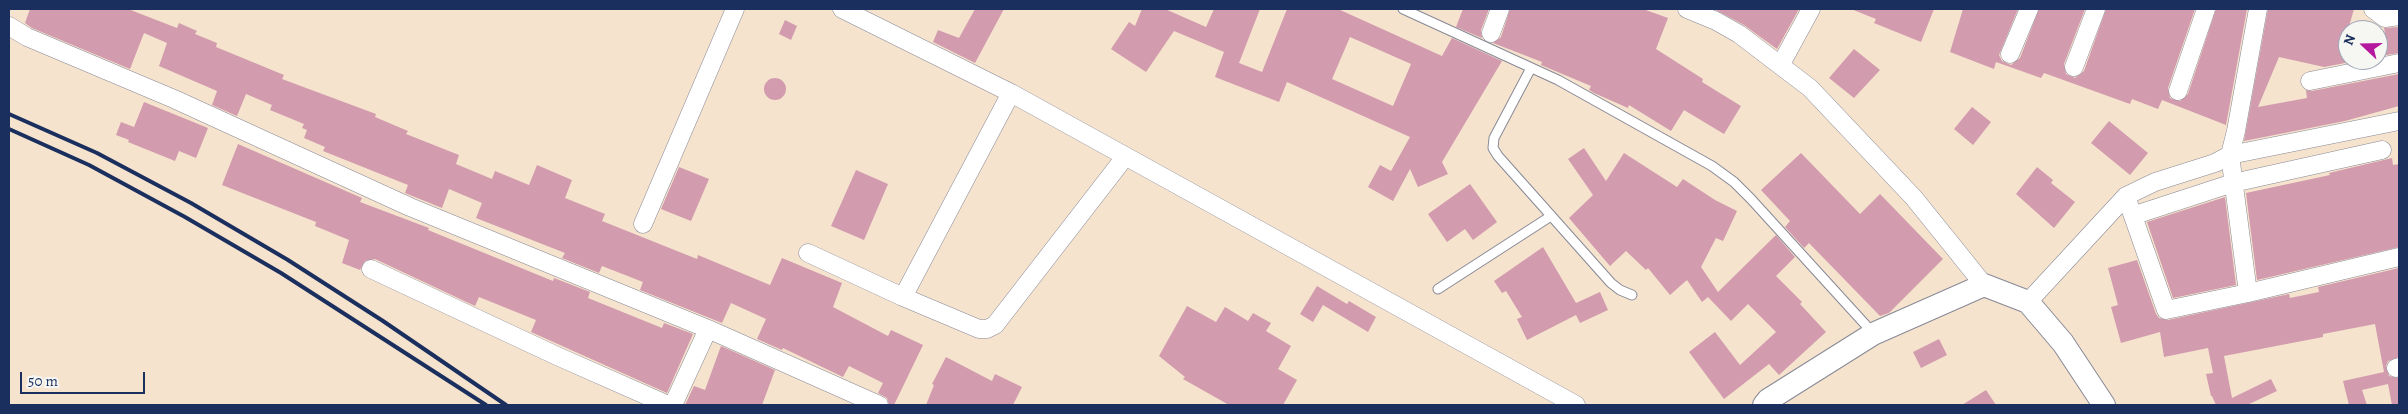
<!DOCTYPE html>
<style>
body{margin:0}
#map{position:relative;width:2408px;height:414px;overflow:hidden;background:#f5e3ce;font-family:Alegreya,serif}
canvas{display:block}
.frame{position:absolute;inset:0;border:10px solid #1b2f5e;pointer-events:none}
.north{position:absolute;left:2338px;top:20px;width:50px;height:50px;box-sizing:border-box;background:#f6f6f2;border:1px solid #9ea6b7;border-radius:50%;rotate:291deg;font-size:14px;font-weight:700;line-height:20px;text-align:center;color:#1b2f5e}
.north::after{content:'';display:block;margin:auto;width:18px;height:22px;background:#b5179e;clip-path:polygon(50% 0,100% 100%,50% 72%,0 100%)}
.scale{position:absolute;left:20px;top:372px;width:125px;height:22px;box-sizing:border-box;border:2px solid #1b2f5e;border-top:0;padding-left:6px;font-size:15px;line-height:18px;white-space:nowrap;color:#1b2f5e;-webkit-text-stroke:4px #f6f6f2;paint-order:stroke}
</style>
<div id="map">
<canvas width="2408" height="414"></canvas>
<div class="frame"></div>
<div class="north">N</div>
<div class="scale">50 m</div>
</div>
<script>
const context = document.querySelector('canvas').getContext('2d');
context.lineJoin = 'round';
function fill(path, color) {
  context.fillStyle = color;
  context.fill(path, 'evenodd');
}
function shape(rows) {
  const path = new Path2D();
  for (const r of rows) {
    if (r.length === 3) {
      path.moveTo(r[0] + r[2], r[1]);
      path.arc(r[0], r[1], r[2], 0, 2 * Math.PI);
      continue;
    }
    path.moveTo(r[0], r[1]);
    for (let i = 2; i < r.length; i += 2) path.lineTo(r[i], r[i + 1]);
  }
  return path;
}
function stroke(path, color, width, dash) {
  context.strokeStyle = color;
  context.lineWidth = width;
  context.lineCap = dash ? 'butt' : 'round';
  context.setLineDash(dash || []);
  context.stroke(path);
}
const building = shape([
 [30,9,128,9,177,28,179,23,197,31,195,34,217,43,216,47,284,75,282,79,376,114,375,117,408,131,406,134,459,155,456,164,492,179,495,171,529,185,537,165,572,180,565,198,605,214,602,221,697,259,698,255,770,285,782,258,842,283,833,307,888,336,891,330,923,345,894,405,889,405,887,398,878,393,883,383,849,366,843,377,783,348,782,350,757,339,766,319,731,303,722,323,640,290,643,282,602,266,599,273,562,258,565,253,476,218,482,203,449,189,442,208,405,193,408,185,323,151,325,147,304,138,307,130,302,128,304,124,270,110,272,105,246,94,237,116,212,105,217,91,159,66,167,43,144,33,130,69,32,28,25,23],
 [975,9,1004,9,975,63,933,42,938,30,959,38],
 [1142,9,1165,9,1206,27,1214,9,1260,9,1239,63,1262,72,1287,9,1338,9,1442,56,1452,38,1502,61,1442,162,1448,174,1418,187,1410,169,1393,201,1368,187,1380,165,1391,171,1410,137,1287,82,1279,102,1215,77,1224,52,1174,31,1146,72,1111,49,1129,22,1135,26],
 [1350,37,1411,64,1393,106,1332,79],
 [1463,9,1489,9,1481,30,1482,38,1456,27],
 [1510,9,1643,9,1668,18,1656,49,1703,79,1702,82,1741,106,1724,134,1684,110,1671,131,1629,105,1628,108,1594,93,1589,90,1591,86,1541,65,1542,62,1493,43,1501,37],
 [1714,9,1799,9,1777,49,1744,25],
 [1851,9,1934,9,1921,42,1874,23,1876,19],
 [1963,9,2018,9,1999,55,2002,61,2011,65,2020,58,2039,9,2085,9,2064,64,2066,74,2075,78,2084,71,2106,9,2195,9,2168,88,2170,98,2180,101,2188,94,2216,9,2247,9,2226,125,2162,100,2158,109,2132,99,2130,104,2044,73,2041,78,1996,62,1994,69,1950,52],
 [2268,9,2354,9,2348,30,2348,49,2345,63,2324,67,2279,57,2258,107,2307,98,2306,90,2312,91,2399,74,2399,106,2345,121,2244,141],
 [785,20,797,26,791,40,779,34],
 [2399,27,2399,53,2379,56,2378,34,2385,33,2384,28],
 [1854,49,1880,70,1854,98,1829,78],
 [775,89,11],
 [144,102,208,128,196,158,179,151,175,161,128,142,129,140,116,135,121,122,134,127],
 [1972,107,1991,122,1973,145,1954,129],
 [2109,121,2148,153,2130,175,2091,143],
 [238,144,362,198,360,202,429,228,428,230,553,281,554,278,590,292,588,298,662,328,664,323,693,334,667,393,531,332,536,320,479,297,475,306,375,259,365,261,360,270,342,263,349,240,315,226,316,222,222,185],
 [1584,148,1606,181,1624,153,1677,187,1683,179,1715,200,1737,211,1723,241,1716,238,1701,267,1718,292,1776,235,1795,257,1776,276,1802,302,1800,304,1826,332,1779,375,1769,364,1724,399,1689,352,1715,332,1740,365,1776,332,1748,304,1731,321,1708,297,1702,302,1687,280,1670,295,1648,268,1646,270,1626,251,1610,266,1569,218,1593,195,1568,159],
 [1801,153,1860,214,1880,194,1943,259,1889,313,1880,316,1809,243,1804,248,1785,227,1790,221,1761,190],
 [2392,158,2393,165,2399,164,2399,247,2257,280,2246,193,2330,175,2329,173],
 [679,167,709,179,691,221,661,209],
 [2037,167,2053,180,2051,183,2075,202,2054,228,2016,194],
 [856,170,888,184,864,240,831,226],
 [1470,184,1497,222,1473,240,1465,229,1447,242,1428,214],
 [2225,197,2236,285,2173,298,2147,222],
 [1543,247,1576,303,1600,292,1608,310,1580,323,1576,315,1527,340,1517,319,1522,317,1506,291,1502,293,1494,281],
 [2137,260,2156,314,2159,318,2168,320,2289,294,2290,298,2319,292,2318,287,2399,268,2399,357,2388,361,2386,366,2389,376,2399,378,2399,405,2392,405,2388,384,2362,390,2367,405,2349,405,2343,381,2384,372,2375,324,2323,334,2323,337,2224,356,2232,398,2271,379,2277,391,2247,405,2216,405,2212,396,2211,396,2206,374,2213,373,2208,348,2164,357,2160,332,2121,343,2111,307,2118,305,2108,268],
 [1317,286,1347,304,1349,301,1376,317,1368,332,1323,305,1313,322,1300,314],
 [1187,306,1216,322,1225,307,1248,321,1253,313,1271,323,1266,331,1291,346,1278,369,1297,380,1283,405,1229,405,1183,379,1185,377,1159,356],
 [1939,339,1947,355,1921,368,1913,352],
 [721,346,775,370,762,405,685,405,694,386,705,390],
 [946,357,992,381,995,374,1022,387,1013,405,926,405,934,385,932,384],
 [1986,390,1996,405,1962,405]
]);
const service = shape([
 [1403,9,1558,80,1712,166,1734,182,1751,199,1873,333],
 [1531,68,1494,138,1493,148,1498,156,1611,283,1620,290,1632,295],
 [1438,289,1551,216]
]);
const minor = shape([
 [842,9,1011,93,1576,405],
 [1687,9,1716,21,1739,34,1810,88,1914,198,1984,285],
 [2373,9,2385,18,2399,16],
 [9,26,27,37,174,99,410,207,708,329,879,405],
 [1491,33,1500,9],
 [2010,54,2029,9],
 [1781,64,1811,9],
 [2074,67,2096,9],
 [2310,81,2399,63],
 [2178,91,2206,9],
 [2126,196,2166,310,2248,293,2399,257],
 [2135,215,2233,183,2382,150],
 [643,224,735,9],
 [808,253,903,297,979,329,987,329,995,325,1125,157],
 [371,269,557,356,668,405],
 [2248,293,2230,155,2399,121],
 [903,297,1011,93],
 [2028,302,2126,196,2155,182,2215,163,2230,155,2236,131,2258,9],
 [2396,368,2399,367],
 [673,405,708,329]
]);
const tertiary = shape([
 [1764,405,1768,400,1873,334,1984,285,2028,302,2063,343,2104,405]
]);
const rail = shape([
 [9,114,97,153,191,203,288,260,383,321,506,405],
 [9,129,89,165,185,217,281,273,486,405]
]);
fill(building, '#d29bae');
stroke(service, '#888996', 11);
stroke(minor, '#888996', 19);
stroke(tertiary, '#888996', 24);
stroke(service, '#fff', 9);
stroke(minor, '#fff', 18);
stroke(tertiary, '#fff', 22);
stroke(rail, '#1b2f5e', 4);
</script>
